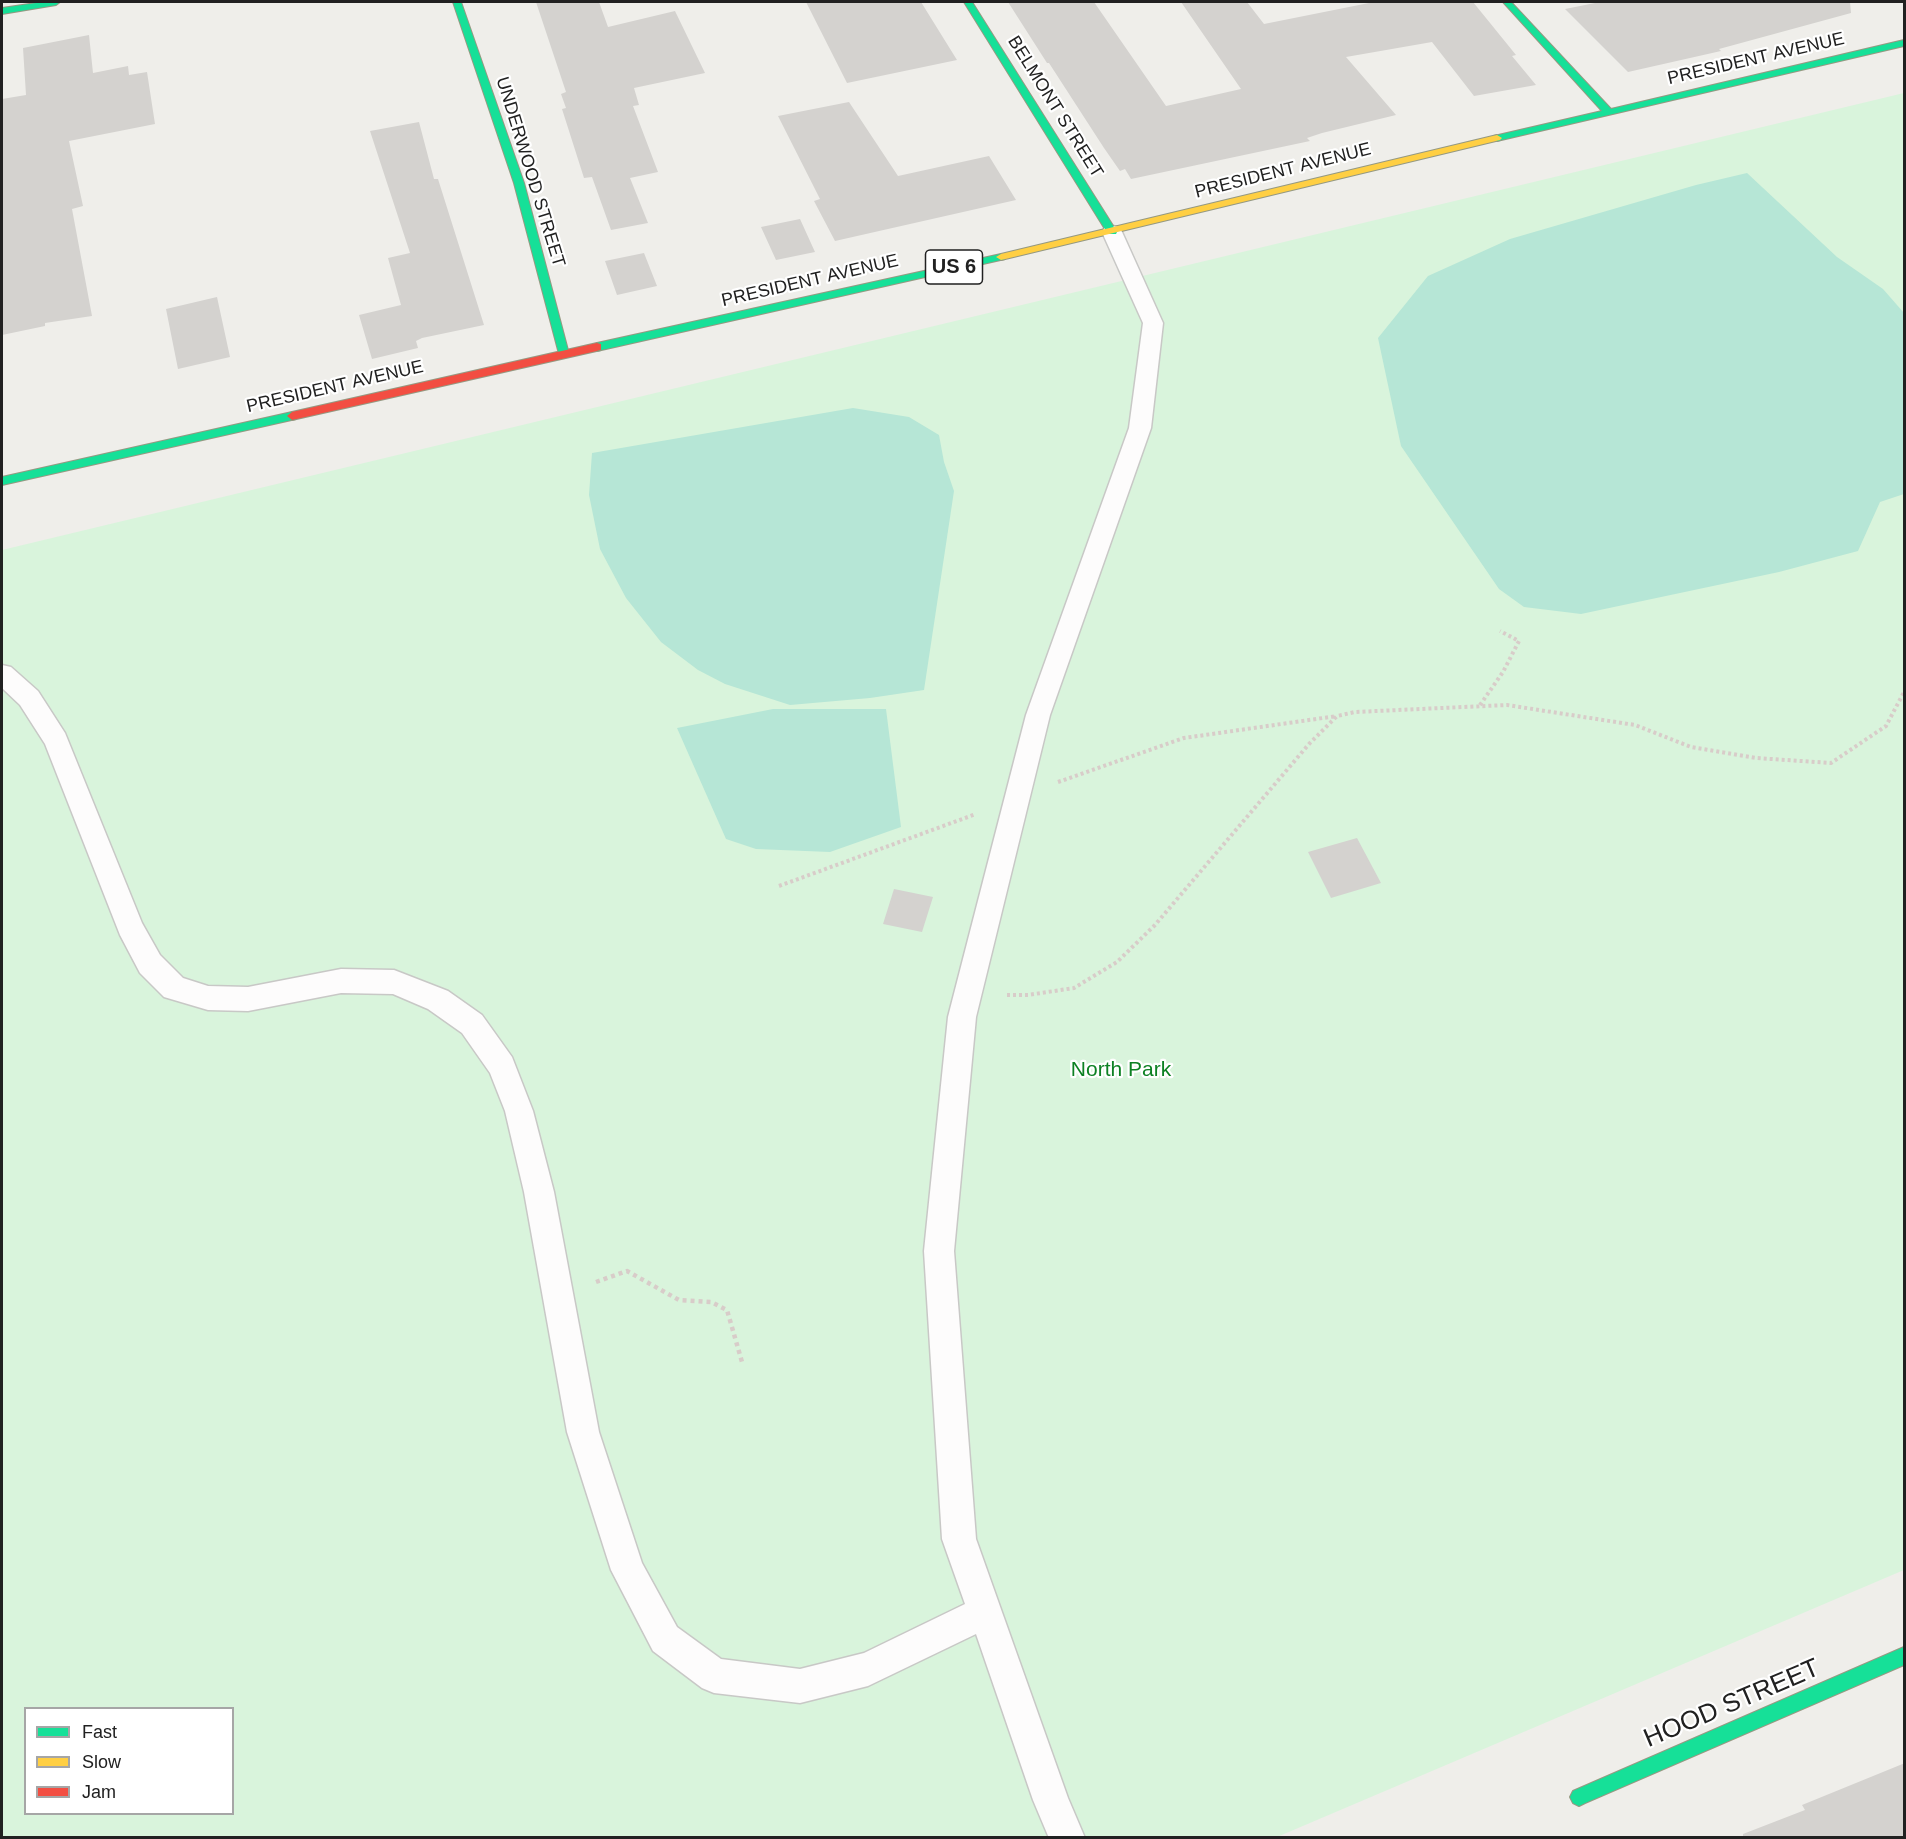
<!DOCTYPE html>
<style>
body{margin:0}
#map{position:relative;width:1906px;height:1839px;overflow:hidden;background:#efeeea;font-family:Helvetica,sans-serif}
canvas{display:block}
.frame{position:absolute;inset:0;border:3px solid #212121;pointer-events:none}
.legend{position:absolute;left:24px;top:1707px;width:210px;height:108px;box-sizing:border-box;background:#fff;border:2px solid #a6a6a6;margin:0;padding:8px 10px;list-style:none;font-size:18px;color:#212121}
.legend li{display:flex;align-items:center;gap:12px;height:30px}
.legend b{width:30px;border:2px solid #a6a6a6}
</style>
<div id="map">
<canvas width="1906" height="1839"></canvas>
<div class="frame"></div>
<ul class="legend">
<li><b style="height:8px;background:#16e098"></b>Fast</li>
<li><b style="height:8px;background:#ffcf43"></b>Slow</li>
<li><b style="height:8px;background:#f24e42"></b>Jam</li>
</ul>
</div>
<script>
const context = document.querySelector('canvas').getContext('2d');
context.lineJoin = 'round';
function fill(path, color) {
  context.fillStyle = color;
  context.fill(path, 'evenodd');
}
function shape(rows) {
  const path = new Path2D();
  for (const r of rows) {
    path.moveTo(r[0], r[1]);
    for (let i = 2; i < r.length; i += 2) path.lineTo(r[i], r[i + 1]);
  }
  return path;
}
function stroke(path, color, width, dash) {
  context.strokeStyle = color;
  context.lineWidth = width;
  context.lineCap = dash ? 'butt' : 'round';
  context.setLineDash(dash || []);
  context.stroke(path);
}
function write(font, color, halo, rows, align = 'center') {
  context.font = font + ' Helvetica,sans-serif';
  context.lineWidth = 4.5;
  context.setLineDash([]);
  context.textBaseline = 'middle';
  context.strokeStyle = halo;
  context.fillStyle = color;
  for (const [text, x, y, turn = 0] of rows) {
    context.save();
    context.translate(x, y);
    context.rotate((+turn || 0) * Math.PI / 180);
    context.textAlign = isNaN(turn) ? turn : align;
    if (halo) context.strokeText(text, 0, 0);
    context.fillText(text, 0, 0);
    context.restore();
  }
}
const park = shape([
 [1904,93,1904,1570,1277,1837,2,1837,2,550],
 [26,1708,232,1708,232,1814,26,1814]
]);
const pitch = shape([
 [1747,173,1837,257,1883,289,1904,313,1904,494,1880,502,1858,551,1779,572,1581,614,1524,607,1499,589,1401,446,1378,338,1428,276,1510,239,1696,185],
 [853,408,909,417,939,435,944,462,954,491,924,690,870,698,790,705,725,684,698,670,661,642,626,598,600,549,589,495,592,453],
 [773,709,886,709,901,827,830,852,756,849,726,839,677,728]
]);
const building = shape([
 [536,2,599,2,608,27,675,11,705,73,634,88,639,105,633,106,658,172,630,178,648,223,611,230,592,177,584,178,562,109,566,108,561,94,566,92],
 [806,2,921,2,957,60,847,83],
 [1008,2,1094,2,1166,106,1241,89,1181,2,1247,2,1264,24,1374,2,1473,2,1516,55,1512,56,1536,85,1474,96,1432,42,1346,57,1396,115,1322,133,1307,138,1310,141,1131,179,1125,169,1120,171,1104,148,1049,63,1047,63],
 [1600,2,1850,2,1851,13,1719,49,1721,51,1628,72,1565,9],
 [89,35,93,73,128,66,129,75,147,72,155,124,69,141,83,206,72,209,92,316,45,323,45,326,2,335,2,99,26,95,23,48],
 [849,102,898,176,989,156,1016,200,835,241,814,201,820,199,778,116],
 [419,122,434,179,438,179,484,325,422,338,416,341,418,348,372,359,359,315,401,305,388,258,410,253,370,131],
 [800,219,815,252,776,260,761,227],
 [644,253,657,286,617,295,605,261],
 [217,297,230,357,178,369,166,309],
 [1357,838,1381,883,1331,898,1308,852],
 [894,889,933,897,922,932,883,924],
 [1905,1763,1905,1838,1743,1838,1743,1834,1805,1810,1802,1805]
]);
const pathFar1 = shape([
 [1480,705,1503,672,1519,641,1500,631],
 [1058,782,1184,738,1337,716],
 [779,886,976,814],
 [1007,995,1028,995,1074,988,1117,962,1155,925,1309,744,1337,716,1355,712,1507,705,1635,725,1691,747,1756,758,1831,763,1886,726,1904,692]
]);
const path = shape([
 [596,1282,627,1271,679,1300,711,1302,727,1310,742,1362]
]);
const lane = shape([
 [1112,226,1119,227,1122,232,1163,323,1151,428,1050,715,976,1017,954,1251,976,1539,1068,1798,1085,1838,1049,1838,1033,1800,976,1634,868,1686,800,1703,714,1693,702,1688,653,1651,611,1570,567,1432,524,1192,505,1111,490,1073,462,1033,428,1009,393,994,341,993,248,1011,208,1010,164,997,140,973,120,935,45,744,20,705,2,688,2,665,11,667,38,691,65,733,142,923,160,955,183,978,208,986,248,987,341,969,394,970,448,991,482,1015,512,1057,533,1111,554,1192,599,1432,642,1563,677,1627,721,1659,800,1669,864,1653,965,1604,942,1539,924,1251,948,1017,1026,715,1129,428,1143,323,1102,232,1105,227,1112,226]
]);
const fast = shape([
 [43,2,60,2,56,5,2,14,2,8,43,2],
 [453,2,461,2,524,183,569,354,568,357,560,357,559,354,514,183,453,2],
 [964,2,972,2,1117,232,1116,234,1108,234,964,2],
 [1503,2,1511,2,1611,109,1904,40,1904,46,1497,141,1492,138,1494,136,1602,111,1503,2],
 [1001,254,1005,255,1005,259,597,351,592,347,597,343,1001,254],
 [292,412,296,413,296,419,2,485,2,477,292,412],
 [1904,1647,1904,1665,1585,1803,1579,1806,1573,1803,1570,1797,1573,1791,1904,1647]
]);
const slow = shape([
 [1497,135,1502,138,1500,140,1001,260,996,257,1001,254,1497,135]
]);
const jam = shape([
 [597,343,601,344,601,350,292,420,287,416,292,412,597,343]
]);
const farStreetnames = [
 ["PRESIDENT AVENUE",1756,59,-13],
 ["BELMONT STREET",1055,107,58],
 ["PRESIDENT AVENUE",1283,171,-14],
 ["UNDERWOOD STREET",530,172,73],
 ["PRESIDENT AVENUE",810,281,-13],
 ["PRESIDENT AVENUE",335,387,-13]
];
const shields = [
 [954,267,57]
];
const shieldNames = [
 ["US 6",954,267]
];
const parkNames = [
 ["North Park",1121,1070]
];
const nearStreetnames = [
 ["HOOD STREET",1732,1704,-23]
];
fill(park, '#d9f4dc');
fill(pitch, '#b6e6d6');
fill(building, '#d4d2cf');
stroke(lane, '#c8c8c6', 3);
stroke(fast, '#959982', 2);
stroke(slow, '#959982', 2);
stroke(jam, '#959982', 2);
stroke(pathFar1, '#d8ccc9', 4, [3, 3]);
stroke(path, '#d8ccc9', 4.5, [4, 4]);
fill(lane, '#fdfcfc');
fill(fast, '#16e098');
fill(slow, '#ffcf43');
fill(jam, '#f24e42');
write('18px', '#212121', '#fff', farStreetnames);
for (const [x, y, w] of shields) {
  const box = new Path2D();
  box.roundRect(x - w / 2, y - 17, w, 34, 4.5);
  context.fillStyle = '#fff';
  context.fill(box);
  stroke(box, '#212121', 1.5);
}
write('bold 20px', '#212121', null, shieldNames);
write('21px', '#0d8123', '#fff', parkNames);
write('26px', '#212121', '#fff', nearStreetnames);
</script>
